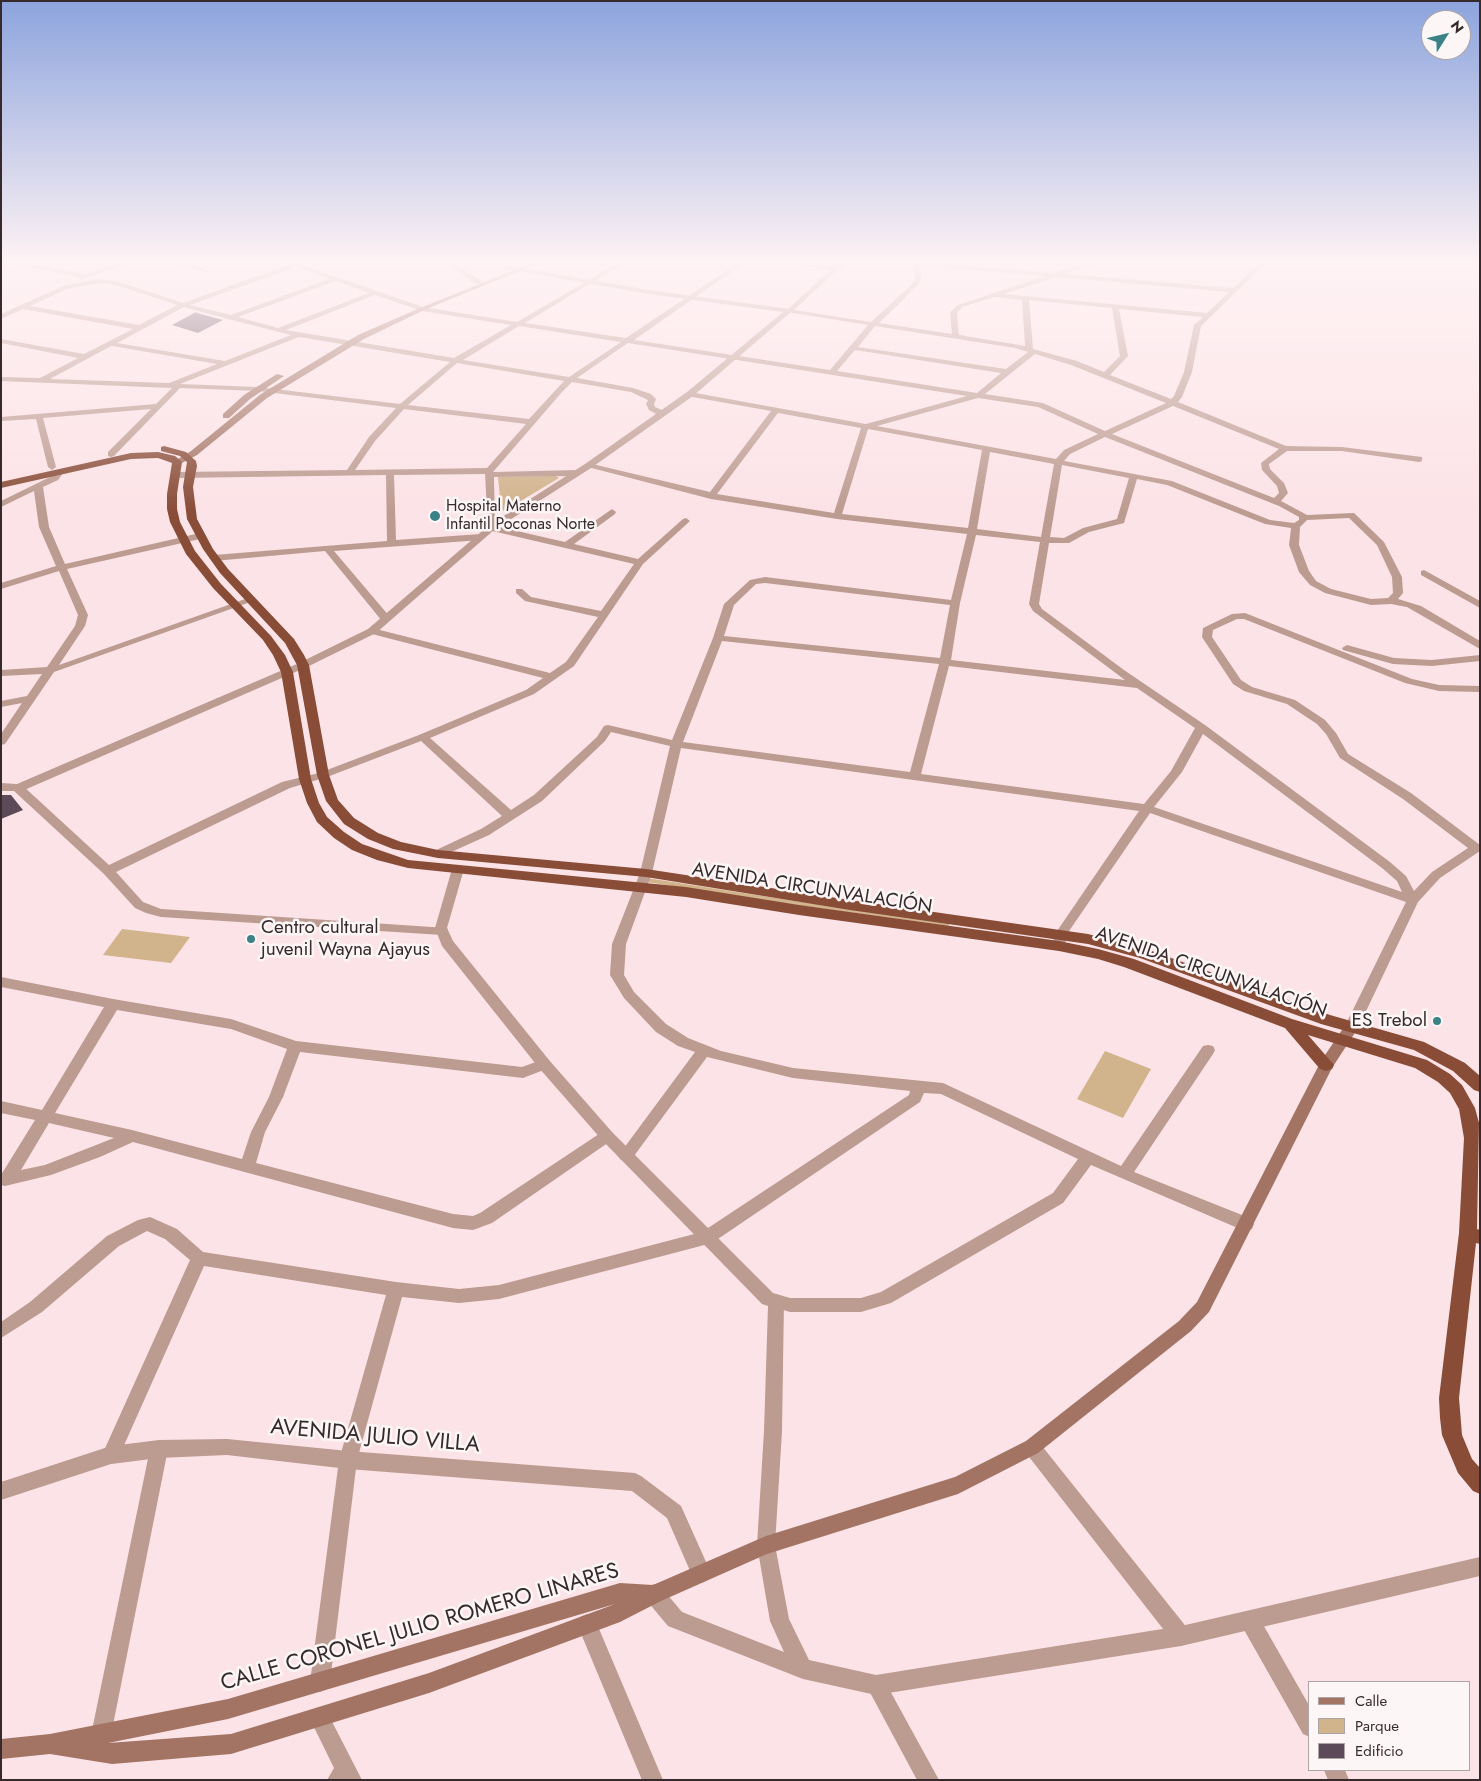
<!DOCTYPE html>
<meta charset="utf-8">
<style>
body{margin:0}
#map{position:relative;width:1481px;height:1781px;overflow:hidden;background:#fce3e7;font-family:Jost,sans-serif}
canvas{display:block}
.frame{position:absolute;inset:0;border:2px solid #362a2c;pointer-events:none}
.legend{position:absolute;left:1308px;top:1681px;width:162px;height:90px;box-sizing:border-box;background:#fcf6f7;border:1px solid #ada4a6;margin:0;padding:6px 9px;list-style:none;font-size:15px;color:#362a2c}
.legend li{display:flex;align-items:center;gap:10px;height:25px}
.legend b{width:25px;border:1px solid #ada4a6}
.north{position:absolute;left:1421px;top:10px;width:50px;height:50px;box-sizing:border-box;background:#fcf6f7;border:1px solid #ada4a6;border-radius:50%;rotate:54deg;font-size:14px;font-weight:700;line-height:20px;text-align:center;color:#362a2c}
.north::after{content:'';display:block;margin:auto;width:18px;height:22px;background:#3a8286;clip-path:polygon(50% 0,100% 100%,50% 72%,0 100%)}
</style>
<div id="map">
<canvas width="1481" height="1781"></canvas>
<div class="frame"></div>
<ul class="legend">
<li><b style="height:6px;background:#a37464"></b>Calle</li>
<li><b style="height:14px;background:#d1b38c"></b>Parque</li>
<li><b style="height:14px;background:#5d4a59"></b>Edificio</li>
</ul>
<div class="north">N</div>
</div>
<script>
const context = document.querySelector('canvas').getContext('2d');
context.lineJoin = 'round';
function fill(path, color) {
  context.fillStyle = color;
  context.fill(path, 'evenodd');
}
function shape(rows) {
  const path = new Path2D();
  for (const r of rows) {
    path.moveTo(r[0], r[1]);
    for (let i = 2; i < r.length; i += 2) path.lineTo(r[i], r[i + 1]);
  }
  return path;
}
function stroke(path, color, width, dash) {
  context.strokeStyle = color;
  context.lineWidth = width;
  context.lineCap = dash ? 'butt' : 'round';
  context.setLineDash(dash || []);
  context.stroke(path);
}
function write(font, color, halo, rows, align = 'center') {
  context.font = font + ' Jost,sans-serif';
  context.lineWidth = 5;
  context.setLineDash([]);
  context.textBaseline = 'middle';
  context.strokeStyle = halo;
  context.fillStyle = color;
  for (const [text, x, y, turn = 0] of rows) {
    context.save();
    context.translate(x, y);
    context.rotate((+turn || 0) * Math.PI / 180);
    context.textAlign = isNaN(turn) ? turn : align;
    if (halo) context.strokeText(text, 0, 0);
    context.fillText(text, 0, 0);
    context.restore();
  }
}
const green = shape([
 [556,476,559,478,504,511,501,508,498,477],
 [647,878,788,900,949,922,949,926,775,902,646,882],
 [122,929,190,937,171,963,103,955],
 [1105,1051,1151,1069,1123,1118,1077,1099]
]);
const building = shape([
 [196,312,197,313,223,320,198,333,172,325],
 [1,795,11,795,23,810,1,819]
]);
const minor = shape([
 [16,264,27,264,85,274,118,264,126,264,81,280,78,277,16,264],
 [181,264,190,264,210,271,207,273,181,264],
 [290,264,303,264,302,265,423,307,517,322,616,264,623,264,525,323,626,338,736,264,743,264,634,340,830,370,868,325,787,312,787,310,830,270,804,266,801,264,834,267,838,264,844,264,794,310,871,322,911,285,915,279,914,264,920,264,921,279,916,287,879,323,952,334,950,312,958,305,1045,276,926,266,923,264,944,264,1055,273,1084,264,1092,264,1066,274,1233,288,1259,264,1265,264,1201,326,1192,372,1182,397,1178,402,1286,446,1342,447,1422,457,1422,461,1419,462,1342,451,1287,451,1269,464,1270,469,1284,483,1288,493,1281,501,1307,515,1354,513,1384,542,1402,577,1403,593,1398,599,1421,606,1480,641,1480,649,1407,607,1391,604,1371,605,1325,593,1310,585,1299,572,1289,545,1291,528,1265,524,1167,485,1137,479,1124,523,1089,532,1069,543,1049,543,1039,604,1042,609,1124,670,1205,725,1390,862,1406,876,1414,891,1432,872,1468,848,1403,799,1340,758,1326,734,1317,724,1287,704,1244,691,1233,684,1202,637,1203,628,1232,614,1245,613,1412,679,1439,685,1480,686,1480,692,1439,691,1405,683,1244,619,1237,619,1213,630,1212,637,1241,680,1252,687,1295,700,1325,720,1336,733,1348,754,1411,793,1480,845,1480,851,1440,878,1418,902,1358,1028,1356,1032,1351,1033,1346,1032,1344,1028,1406,902,1150,813,1067,934,1064,949,1059,951,1054,949,1052,946,1055,934,1139,811,681,748,652,873,626,944,624,975,634,992,666,1024,688,1038,721,1051,793,1068,943,1083,1121,1166,1203,1046,1208,1045,1213,1046,1215,1050,1213,1054,1134,1172,1252,1219,1254,1224,1252,1229,1246,1231,1240,1229,1091,1165,1063,1203,891,1303,861,1312,790,1312,770,1306,768,1301,770,1296,776,1294,790,1298,861,1298,881,1292,1053,1193,1078,1159,941,1094,924,1093,920,1102,712,1243,499,1299,459,1303,402,1297,357,1460,330,1682,327,1689,320,1692,313,1689,310,1682,339,1460,386,1295,204,1266,117,1461,111,1464,105,1461,102,1455,190,1260,165,1239,147,1231,119,1246,42,1312,1,1338,1,1322,30,1302,107,1236,138,1220,150,1217,177,1229,203,1252,396,1282,459,1289,499,1285,702,1232,909,1095,910,1091,793,1078,707,1057,631,1160,626,1162,621,1160,618,1156,621,1152,695,1052,678,1046,656,1032,624,998,610,975,612,944,640,873,670,746,611,732,605,741,542,801,489,835,438,858,432,854,434,851,481,829,502,816,421,741,327,777,290,788,116,872,143,902,161,909,447,928,448,931,447,934,442,935,161,917,146,913,135,908,104,874,14,791,12,788,14,785,22,785,109,865,282,782,319,773,419,735,526,690,543,678,368,633,368,629,372,628,550,673,566,662,598,617,525,601,516,593,516,589,522,589,531,597,601,611,634,564,488,530,485,474,394,475,396,540,481,534,486,537,481,540,334,551,390,617,391,619,386,622,382,621,325,551,214,561,209,558,214,555,387,541,386,475,176,478,172,475,176,472,347,470,369,437,396,408,258,391,180,388,114,456,111,457,108,456,108,452,151,409,43,418,56,467,52,470,48,467,36,419,1,421,1,417,156,404,172,388,1,381,1,377,40,378,78,358,1,343,1,339,84,354,133,329,23,309,1,319,1,314,63,286,98,279,116,281,183,303,290,264],
 [297,267,329,279,231,315,190,305,297,267],
 [1056,277,1229,292,1207,313,1004,294,1056,277],
 [336,281,369,293,278,328,238,317,336,281],
 [98,283,113,284,177,305,139,325,30,306,67,289,98,283],
 [375,295,422,311,511,325,454,358,286,330,375,295],
 [994,297,1022,300,1025,346,959,335,957,313,962,307,994,297],
 [1029,300,1112,308,1120,356,1104,372,1077,361,1033,349,1029,300],
 [184,307,228,319,291,335,225,361,117,343,184,307],
 [1119,309,1203,317,1194,325,1184,372,1174,396,1171,399,1110,375,1128,356,1119,309],
 [519,326,621,342,569,377,463,360,519,326],
 [875,326,1015,348,1028,352,1006,369,858,347,875,326],
 [299,337,450,362,400,404,258,387,180,384,299,337],
 [628,343,967,396,866,424,690,392,686,394,687,396,771,411,710,492,588,463,584,466,711,499,837,519,967,534,951,600,765,577,750,580,724,604,713,638,672,740,608,725,604,726,597,737,534,795,511,810,430,738,534,694,574,666,643,564,690,521,686,518,683,519,638,559,574,544,615,514,616,512,612,509,565,542,495,526,494,477,578,476,582,473,578,470,493,472,562,392,572,382,631,392,648,400,646,404,649,410,658,415,664,415,664,411,655,407,654,404,656,399,651,394,633,388,577,378,628,343],
 [111,346,112,346,217,364,169,383,50,379,111,346],
 [855,350,1001,373,977,393,837,371,855,350],
 [1035,354,1071,365,1166,403,1105,431,1043,403,985,394,1035,354],
 [457,363,564,381,529,419,408,405,457,363],
 [978,398,1038,407,1098,434,1064,450,1056,459,877,426,978,398],
 [1173,406,1279,449,1261,463,1262,470,1277,486,1279,493,1274,498,1112,434,1173,406],
 [404,409,526,424,487,468,355,470,375,441,404,409],
 [778,413,861,428,834,513,717,494,778,413],
 [868,429,982,450,968,528,842,514,868,429],
 [1105,437,1279,506,1299,517,1299,520,1294,523,1270,520,1172,481,1064,461,1070,454,1105,437],
 [990,452,1054,464,1041,537,977,529,990,452],
 [1062,465,1129,478,1117,519,1083,528,1064,538,1050,537,1062,465],
 [1349,518,1377,545,1392,577,1393,593,1388,598,1371,599,1331,589,1316,581,1309,571,1299,545,1300,527,1307,520,1349,518],
 [976,535,1040,542,1029,604,1033,611,1125,680,951,660,960,603,976,535],
 [765,583,950,605,940,658,724,636,734,605,756,584,765,583],
 [722,641,939,664,910,772,683,742,722,641],
 [949,666,1137,688,1195,728,1171,771,1144,804,921,774,949,666],
 [1203,734,1382,868,1397,881,1402,892,1154,807,1182,772,1203,734],
 [449,264,456,264,486,284,483,286,473,282,449,264],
 [60,469,64,472,58,480,43,487,49,527,65,564,200,533,205,536,200,539,67,569,88,615,85,626,59,665,248,598,251,597,256,600,54,672,5,744,1,745,1,734,22,703,1,707,1,701,27,696,42,674,1,676,1,670,47,667,75,626,78,615,59,571,1,589,1,583,56,566,39,527,34,491,1,507,1,501,52,476,60,469],
 [1424,570,1480,601,1480,608,1421,575,1421,571,1424,570],
 [1347,645,1394,658,1432,660,1480,655,1480,661,1432,666,1393,664,1343,650,1342,648,1347,645],
 [1,977,113,999,231,1019,296,1041,522,1067,544,1059,549,1060,551,1064,549,1068,523,1078,300,1052,283,1097,265,1132,256,1163,453,1214,473,1216,480,1213,602,1132,607,1130,612,1132,614,1136,612,1140,492,1223,473,1230,453,1228,133,1142,100,1157,51,1175,5,1186,1,1185,1,1175,35,1120,1,1113,1,1101,42,1110,104,1007,1,987,1,977],
 [117,1010,231,1029,287,1049,269,1097,251,1132,242,1159,132,1130,55,1113,117,1010],
 [49,1123,114,1138,45,1165,21,1170,49,1123],
 [1032,1439,1038,1441,1188,1629,1191,1636,1188,1643,1181,1646,1174,1643,1026,1453,1023,1447,1026,1441,1032,1439],
 [159,1440,165,1443,168,1449,111,1735,108,1742,101,1745,94,1742,91,1735,150,1449,153,1443,159,1440],
 [1250,1611,1257,1614,1310,1707,1310,1737,1303,1734,1243,1628,1240,1621,1243,1614,1250,1611],
 [587,1614,594,1617,663,1780,642,1780,577,1624,580,1617,587,1614],
 [876,1675,883,1678,939,1780,917,1780,866,1685,869,1678,876,1675],
 [319,1707,326,1710,362,1780,327,1780,334,1768,309,1717,312,1710,319,1707],
 [1324,1770,1345,1770,1349,1780,1328,1780,1324,1770]
]);
const tertiary = shape([
 [508,266,649,290,789,309,792,311,693,396,591,468,494,530,376,633,307,667,22,791,1,791,1,783,17,784,299,663,368,629,488,526,585,464,687,392,783,312,649,294,506,269,506,267,508,266],
 [458,865,464,869,447,928,453,941,549,1060,612,1132,773,1293,782,1296,784,1301,782,1431,775,1545,789,1619,809,1660,876,1675,1181,1626,1480,1557,1480,1576,1181,1646,876,1695,803,1679,668,1626,647,1601,644,1594,647,1587,654,1584,661,1587,682,1612,784,1652,770,1621,757,1545,764,1431,768,1306,762,1304,602,1140,539,1068,442,946,435,928,452,869,458,865],
 [227,1439,348,1451,635,1473,641,1476,681,1506,711,1573,708,1580,701,1583,694,1580,667,1518,632,1491,348,1469,227,1455,159,1458,111,1464,1,1500,1,1482,111,1446,159,1440,227,1439]
]);
const secondary = shape([
 [529,264,537,264,424,310,364,339,267,398,197,455,180,464,173,462,191,451,261,394,358,335,420,308,529,264],
 [277,374,284,376,250,399,229,418,223,418,223,414,244,395,277,374],
 [1351,1023,1356,1024,1358,1028,1332,1068,1209,1312,1191,1331,1038,1453,958,1494,767,1554,661,1601,620,1622,429,1693,231,1754,112,1764,50,1754,1,1759,1,1739,50,1734,228,1699,620,1583,653,1585,766,1536,955,1477,1026,1441,1179,1321,1197,1302,1321,1061,1346,1024,1351,1023],
 [615,1604,429,1673,231,1734,108,1743,228,1719,615,1604]
]);
const trunk = shape([
 [164,446,186,452,196,461,197,466,193,487,197,519,213,549,228,569,294,639,304,655,309,665,329,775,338,800,354,818,378,833,401,842,438,850,646,869,850,900,1088,934,1149,950,1330,1015,1424,1042,1465,1063,1480,1076,1480,1092,1474,1090,1453,1071,1414,1050,1321,1024,1140,958,1088,944,850,910,646,877,438,858,393,849,368,839,344,824,326,801,317,775,297,665,285,643,220,573,203,549,187,519,183,487,187,462,180,456,161,451,161,447,164,446],
 [158,452,175,456,182,462,177,494,177,509,180,522,195,551,221,584,271,636,285,655,293,672,311,779,319,803,327,817,344,832,362,844,408,860,686,887,799,905,1059,941,1098,949,1134,959,1292,1019,1427,1060,1450,1074,1462,1085,1475,1108,1479,1123,1477,1229,1480,1230,1480,1244,1476,1243,1459,1398,1462,1435,1472,1459,1480,1468,1480,1494,1473,1491,1458,1473,1442,1435,1440,1418,1439,1398,1459,1233,1464,1138,1459,1109,1450,1093,1438,1082,1415,1068,1308,1035,1334,1065,1332,1069,1326,1071,1320,1069,1285,1028,1124,967,1098,959,1059,951,799,915,686,897,408,868,377,860,352,850,334,838,317,822,307,803,299,779,281,672,273,655,263,640,213,588,186,554,170,522,167,509,167,494,172,463,158,458,131,459,1,488,1,482,131,453,158,452]
]);
const markers = [
 [435,516,6,"#3a8286"],
 [251,939,5,"#3a8286"],
 [1437,1021,5,"#3a8286"]
];
const farPoinames = [
 ["Hospital Materno",446,507],
 ["Infantil Poconas Norte",446,525]
];
const streetNames = [
 ["AVENIDA CIRCUNVALACIÓN",812,889,9],
 ["AVENIDA CIRCUNVALACIÓN",1211,973,19]
];
const poiNames = [
 ["Centro cultural",261,928],
 ["juvenil Wayna Ajayus",261,950],
 ["ES Trebol",1427,1021,"right"]
];
const nearStreetnames = [
 ["AVENIDA JULIO VILLA",375,1437,5],
 ["CALLE CORONEL JULIO ROMERO LINARES",420,1628,-16]
];
fill(green, '#d1b38c');
fill(building, '#5d4a59');
fill(minor, '#bc9b90');
fill(tertiary, '#bc9b90');
fill(secondary, '#a37464');
fill(trunk, '#884c37');
const sky = context.createLinearGradient(0, 0, 0, 513);
sky.addColorStop(0, '#8ca4dd');
sky.addColorStop(0.51, '#fef2f4');
sky.addColorStop(1, '#fef2f400');
context.fillStyle = sky;
context.fillRect(0, 0, 1481, 513);
for (const [x, y, r, color] of markers) {
  const dot = new Path2D();
  dot.arc(x, y, r, 0, 2 * Math.PI);
  context.fillStyle = color;
  context.fill(dot);
  stroke(dot, '#fcf6f7', 2);
}
write('16px', '#362a2c', '#fcf6f7', farPoinames, 'left');
write('19px', '#362a2c', '#fcf6f7', streetNames);
write('19px', '#362a2c', '#fcf6f7', poiNames, 'left');
write('22px', '#362a2c', '#fcf6f7', nearStreetnames);
</script>
